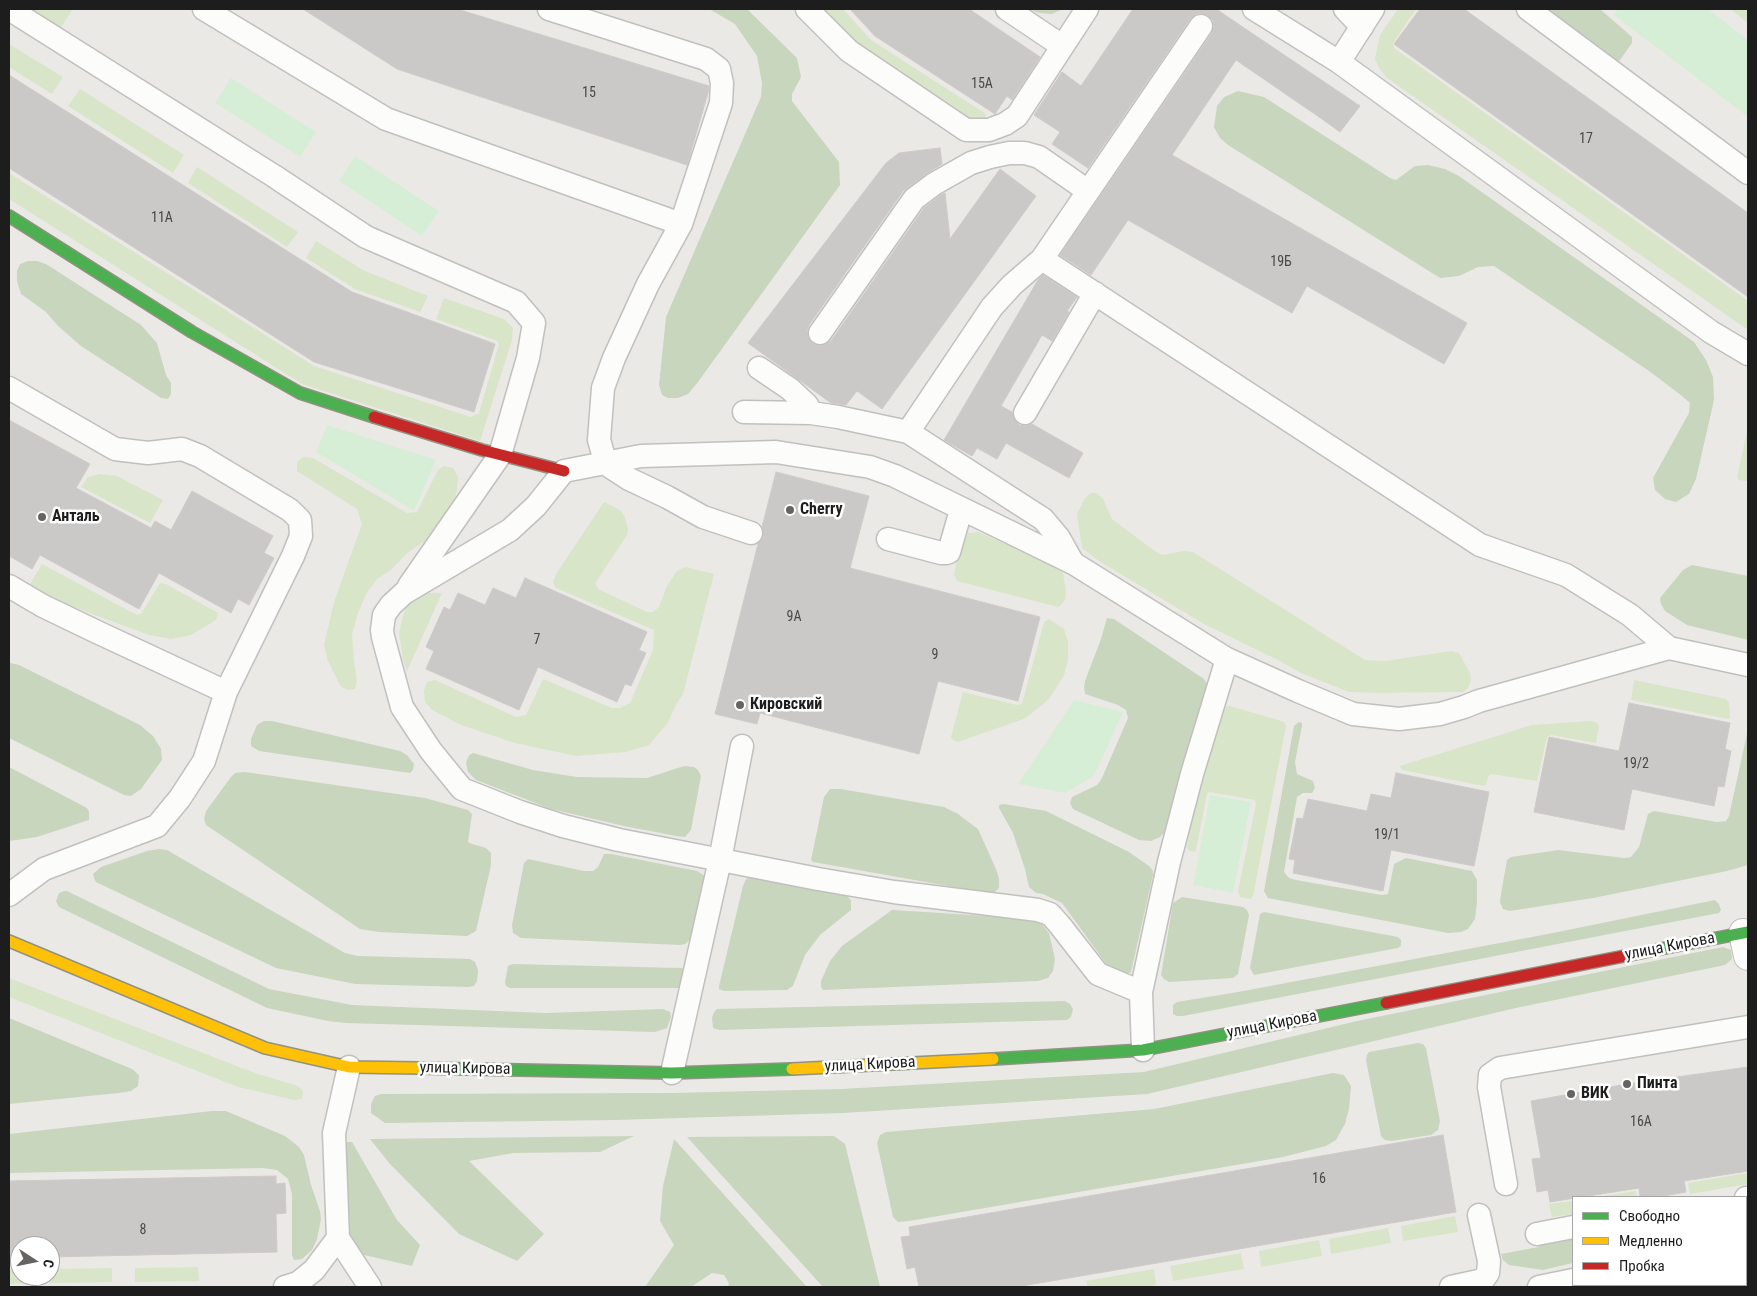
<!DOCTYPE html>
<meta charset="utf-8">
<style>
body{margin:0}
#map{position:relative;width:1757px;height:1296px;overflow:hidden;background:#ebe9e6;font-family:"Roboto Condensed",sans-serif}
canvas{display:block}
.frame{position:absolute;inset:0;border:10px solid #1d1d1d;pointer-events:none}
.legend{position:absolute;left:1572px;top:1196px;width:175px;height:90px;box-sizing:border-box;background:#fff;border:1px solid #a5a5a5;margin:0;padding:6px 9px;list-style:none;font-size:15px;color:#1d1d1d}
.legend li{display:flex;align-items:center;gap:10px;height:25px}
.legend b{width:25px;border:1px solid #a5a5a5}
.north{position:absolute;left:10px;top:1236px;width:50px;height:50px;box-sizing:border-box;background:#fff;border:1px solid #a5a5a5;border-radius:50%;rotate:101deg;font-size:14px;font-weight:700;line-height:20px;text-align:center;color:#1d1d1d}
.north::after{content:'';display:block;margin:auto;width:18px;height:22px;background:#656463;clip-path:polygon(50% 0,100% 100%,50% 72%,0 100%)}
</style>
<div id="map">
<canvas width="1757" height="1296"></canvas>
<div class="frame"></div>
<ul class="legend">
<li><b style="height:6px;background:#4caf50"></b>Свободно</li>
<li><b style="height:6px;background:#ffc107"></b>Медленно</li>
<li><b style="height:6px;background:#c62828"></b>Пробка</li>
</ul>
<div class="north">С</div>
</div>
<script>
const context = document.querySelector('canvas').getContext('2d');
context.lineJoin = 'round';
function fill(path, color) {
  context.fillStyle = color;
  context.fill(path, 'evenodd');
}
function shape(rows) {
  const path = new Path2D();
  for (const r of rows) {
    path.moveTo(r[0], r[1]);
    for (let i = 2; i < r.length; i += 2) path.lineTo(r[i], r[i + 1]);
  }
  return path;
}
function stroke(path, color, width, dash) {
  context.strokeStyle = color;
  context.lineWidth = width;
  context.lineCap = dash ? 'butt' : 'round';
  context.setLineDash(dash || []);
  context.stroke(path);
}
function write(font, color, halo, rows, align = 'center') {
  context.font = font + ' "Roboto Condensed",sans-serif';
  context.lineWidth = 5;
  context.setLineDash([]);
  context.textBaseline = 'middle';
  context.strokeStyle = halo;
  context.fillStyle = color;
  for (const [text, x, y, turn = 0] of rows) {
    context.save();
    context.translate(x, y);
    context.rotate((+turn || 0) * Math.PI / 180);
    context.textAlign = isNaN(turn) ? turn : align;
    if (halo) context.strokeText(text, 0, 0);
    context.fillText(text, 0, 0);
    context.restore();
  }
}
const grass = shape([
 [31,9,73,9,61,27],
 [819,9,843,9,871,40,986,114,985,119,978,124,856,48],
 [1398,9,1416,9,1393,43,1394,48,1748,301,1748,330,1387,78,1379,68,1375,59,1380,35],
 [1730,9,1748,9,1748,23],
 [9,44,63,77,52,94,9,67],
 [80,89,184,155,173,173,68,106],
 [197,167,298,232,287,247,188,183],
 [9,173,314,366,471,417,479,413,499,344,497,341,436,319,444,298,504,319,513,328,512,340,480,441,302,384,9,199],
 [316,241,365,271,428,296,420,312,355,289,306,258],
 [1748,427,1748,479,1746,481,1739,480,1737,477],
 [303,457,313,458,407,513,417,512,438,470,444,466,453,468,458,477,457,489,453,506,427,540,407,553,392,569,377,579,366,594,358,613,352,634,354,662,357,680,355,689,348,690,341,687,328,661,324,645,334,602,362,524,357,509,297,471,297,462],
 [100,474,117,476,163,500,150,523,81,487,88,477],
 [1091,493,1097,493,1103,499,1112,519,1152,549,1162,555,1184,551,1193,552,1365,660,1386,661,1451,651,1459,653,1470,673,1471,680,1468,688,1463,692,1378,693,1349,692,1301,673,1280,661,1204,624,1099,561,1082,548,1077,514,1085,498],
 [604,502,620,510,624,515,628,529,627,535,596,582,596,585,598,589,647,612,653,612,659,607,667,586,677,571,685,567,714,574,683,694,677,703,667,724,649,745,626,752,576,756,515,743,461,725,432,710,425,702,424,691,427,682,435,680,516,717,526,715,543,679,612,708,620,708,630,703,653,650,654,630,556,588,553,582,556,574],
 [978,532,1058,567,1063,573,1066,591,1065,600,1061,605,1058,607,957,581,954,574,963,536,969,533],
 [42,564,137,615,141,614,160,583,166,584,218,613,216,620,191,635,171,639,149,635,33,592,30,584],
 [429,593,442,593,407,671,403,659,399,633,405,609,415,599],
 [1049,619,1064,629,1068,642,1068,660,1064,675,1049,699,1026,718,958,742,953,740,951,737,963,692,1017,705,1022,704,1044,622],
 [1634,680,1726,699,1729,703,1730,717,1729,719,1631,700],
 [1230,706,1278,720,1284,722,1286,726,1253,896,1250,899,1240,897,1238,891,1256,804,1255,800,1209,792,1207,794,1196,850,1195,852,1188,850,1187,847,1200,777,1223,707],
 [1589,721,1596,722,1599,726,1596,743,1551,735,1547,737,1537,781,1491,774,1489,775,1486,784,1484,786,1402,770,1400,766,1532,725],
 [9,978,255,1073,298,1086,303,1091,302,1099,294,1100,238,1087,9,997],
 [1748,1173,1748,1184,1690,1194,1688,1183],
 [1636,1191,1637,1197,1597,1197],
 [1573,1201,1573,1214,1552,1217,1549,1204],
 [1455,1216,1458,1232,1403,1241,1401,1226],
 [1388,1228,1391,1243,1331,1254,1329,1239],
 [1319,1240,1322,1256,1261,1267,1259,1251],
 [1241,1253,1244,1269,1173,1281,1170,1266],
 [198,1267,199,1281,135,1282,135,1268],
 [112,1268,112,1282,49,1283,50,1269],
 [20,1269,20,1276,30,1276,31,1283,9,1284,9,1270],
 [1154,1269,1156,1285,1143,1287,1088,1287,1086,1281]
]);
const forest = shape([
 [709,9,747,9,797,58,801,77,792,94,792,101,839,162,840,185,698,382,688,394,678,398,668,398,662,395,659,385,666,317,761,97,762,83,757,56,735,24],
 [1028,9,1063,9,1052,14,1039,13],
 [1544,9,1600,9,1632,37,1632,43,1618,63],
 [1238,91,1264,97,1390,178,1396,180,1415,166,1428,165,1445,169,1459,176,1694,342,1706,360,1713,377,1714,400,1696,479,1689,494,1676,502,1665,499,1655,490,1653,478,1689,413,1690,403,1682,396,1649,371,1494,266,1478,267,1459,276,1440,278,1228,145,1220,138,1214,127,1217,106,1224,97],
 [28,261,37,261,46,264,141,325,157,343,166,375,171,383,171,394,168,399,161,398,81,346,58,326,46,312,21,294,17,281,17,271,20,264],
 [1692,565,1748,576,1748,640,1687,625,1665,611,1661,604,1660,598,1683,570],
 [1107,618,1114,619,1204,679,1207,684,1207,691,1166,831,1160,837,1151,841,1139,840,1073,809,1070,803,1072,797,1097,785,1101,780,1128,718,1126,710,1118,705,1085,694,1084,687,1085,681,1101,639],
 [10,663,19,665,140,725,153,736,161,749,162,760,141,789,131,796,124,795,9,738],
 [264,721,272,721,400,751,407,755,414,764,413,770,410,773,259,751,251,746,251,739,257,725],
 [1299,722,1302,723,1302,726,1295,762,1297,774,1313,781,1315,788,1312,793,1303,793,1297,797,1284,872,1289,878,1296,880,1382,895,1388,894,1394,864,1406,858,1472,871,1477,880,1477,902,1475,919,1468,929,1461,932,1448,933,1268,898,1264,891,1294,726],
 [1748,729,1748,865,1727,871,1593,898,1510,911,1503,909,1500,902,1501,894,1507,860,1511,857,1558,850,1624,858,1631,857,1639,847,1648,814,1654,811,1717,822,1726,821,1729,816],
 [473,753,533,770,577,777,647,778,684,766,694,767,698,770,701,776,691,830,685,837,676,836,624,826,551,809,476,780,468,772,466,763,469,755],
 [9,767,87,808,89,812,89,820,37,837,9,841],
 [245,772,425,798,468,810,472,814,468,842,472,844,486,848,491,853,491,865,476,931,467,936,379,932,360,929,206,825,204,819,206,811,231,777,235,773],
 [830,789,841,789,944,807,958,814,978,829,996,869,999,879,999,888,993,894,813,862,811,860,824,797],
 [1004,804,1046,811,1129,852,1149,866,1153,871,1153,875,1131,972,1123,975,1107,965,1062,903,1043,894,1036,893,1029,887,1025,869,1013,833,999,808,999,805],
 [159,849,167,850,345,953,358,956,470,959,475,962,478,970,477,981,474,986,468,987,355,984,276,968,96,882,94,878,93,874,101,867,147,851],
 [604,854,611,854,697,871,705,876,693,937,685,944,680,945,521,938,513,933,512,925,524,863,528,859,584,871,593,871,598,867],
 [750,877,844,893,851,900,851,910,820,935,805,955,793,986,787,990,724,991,719,989,719,986,743,886,746,879],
 [64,891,67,891,269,989,352,1005,545,1013,663,1009,670,1012,671,1017,667,1028,655,1032,346,1023,328,1021,267,1008,59,907,56,901,59,893],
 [1182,897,1243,907,1247,910,1249,915,1238,974,1233,978,1169,982,1164,979,1161,975,1173,903],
 [1715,900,1719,904,1721,910,1719,913,1183,1016,1177,1016,1173,1014,1173,1005,1177,1002,1238,992,1553,933],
 [892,910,989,916,1015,915,1034,920,1041,923,1049,933,1055,959,1053,971,1048,978,1038,981,823,990,821,987,821,981,830,961,842,946],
 [1264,912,1398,937,1401,940,1401,946,1398,948,1254,975,1250,968,1260,914],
 [1723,947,1731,950,1732,959,1725,965,1516,1008,1147,1094,843,1113,616,1120,385,1123,371,1113,371,1104,375,1096,381,1094,670,1093,841,1089,1144,1072,1357,1021],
 [513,964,681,968,684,969,682,987,679,988,510,988,506,986,505,982,508,966],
 [1065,1001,1070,1004,1073,1009,1071,1017,1067,1020,719,1030,713,1028,712,1018,714,1012,717,1009],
 [9,1018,132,1069,139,1075,138,1086,131,1091,119,1093,9,1104],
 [1418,1043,1423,1044,1426,1048,1440,1121,1438,1130,1431,1135,1391,1141,1385,1140,1381,1136,1366,1060,1367,1055,1369,1052],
 [1333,1073,1344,1075,1351,1086,1349,1109,1345,1124,1336,1140,1326,1146,1283,1157,909,1221,898,1222,893,1217,877,1143,880,1135,886,1132,1154,1109],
 [212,1111,226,1111,285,1136,299,1147,304,1155,311,1185,320,1211,321,1219,317,1239,312,1250,302,1259,294,1260,292,1255,292,1194,288,1179,277,1170,263,1168,9,1173,9,1134],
 [634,1136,600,1152,513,1153,469,1161,544,1234,517,1261,459,1234,390,1164,370,1139],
 [834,1136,845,1144,880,1287,823,1287,687,1137],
 [674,1139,807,1287,728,1287,729,1283,724,1275,712,1273,691,1287,645,1287,674,1245,660,1221,663,1186],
 [341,1142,352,1142,397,1220,420,1245,412,1266,351,1252,342,1215],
 [1573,1233,1573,1263,1543,1270,1509,1265,1503,1260,1501,1254,1539,1247,1537,1239],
 [1627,1285,1682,1285,1671,1287,1626,1287]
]);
const park = shape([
 [1614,9,1708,9,1748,40,1748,117,1614,15,1617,11],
 [231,78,316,132,300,157,215,103],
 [355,156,439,211,422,236,339,181],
 [327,425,436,460,414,511,316,452],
 [1074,700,1123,712,1094,776,1065,793,1018,784],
 [1210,795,1251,802,1233,893,1193,885]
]);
const building = shape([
 [303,9,457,9,709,86,708,93,687,165,397,69,303,9],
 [850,9,969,9,1040,57,1012,100,1007,96,995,114,875,36,850,9],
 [1133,9,1216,9,1360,106,1340,132,1322,119,1236,60,1172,155,1467,323,1444,364,1307,286,1292,313,1128,220,1091,275,1060,255,1212,33,1214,27,1213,20,1208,15,1202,13,1196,14,1190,19,1088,168,1052,144,1060,132,1034,115,1062,72,1081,86,1133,9],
 [1420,9,1464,9,1748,213,1748,297,1394,44,1420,9],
 [9,75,352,292,495,344,474,412,314,362,9,168,9,75],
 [940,148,942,164,926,174,903,191,809,325,807,331,808,338,813,344,819,346,825,345,831,341,924,208,941,195,945,193,950,239,1000,169,1036,196,882,409,857,391,846,405,831,403,748,343,886,163,899,153,940,148],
 [1043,275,1077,297,1067,311,1069,312,1052,341,1042,335,1001,406,1012,412,1014,420,1019,425,1025,426,1032,424,1083,453,1069,478,1006,443,997,459,977,448,972,456,944,440,1038,280,1043,275],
 [9,420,90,464,76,488,151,528,155,521,171,530,192,491,273,536,264,553,274,558,249,605,238,599,231,613,159,573,139,609,40,555,32,569,9,556,9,420],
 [776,472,869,496,850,568,1040,617,1018,701,938,681,919,754,760,713,757,724,715,714,758,544,764,537,762,527,776,472],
 [525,578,647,632,639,650,646,653,631,686,625,684,617,702,538,667,519,710,426,669,434,651,426,647,444,607,450,610,458,593,485,605,493,588,516,598,525,578],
 [1629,703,1730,723,1725,749,1731,751,1724,787,1718,786,1714,806,1632,789,1624,830,1534,812,1549,737,1619,751,1629,703],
 [1396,773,1489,792,1474,866,1391,850,1383,891,1293,873,1295,860,1289,859,1297,818,1303,819,1308,799,1367,811,1371,794,1391,798,1396,773],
 [1748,1067,1748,1171,1684,1181,1686,1192,1658,1197,1640,1197,1639,1188,1550,1202,1548,1190,1537,1192,1532,1159,1541,1158,1531,1101,1627,1084,1748,1067],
 [1443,1135,1456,1212,1016,1287,919,1287,915,1267,907,1269,901,1237,910,1236,909,1227,1443,1135],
 [276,1176,276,1184,285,1183,286,1213,276,1214,277,1252,50,1257,50,1246,20,1246,20,1257,9,1257,9,1181,276,1176]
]);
const lane = shape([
 [9,9,274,176,366,237,516,302,534,323,528,358,500,455,409,586],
 [204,9,386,119,681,224,648,284,614,358,603,388,599,440,606,464,629,479,667,497,703,517,751,533],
 [549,9,706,59,719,69,722,83,721,103,681,224],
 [807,9,849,51,966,130,989,130,1005,124,1017,116,1087,9],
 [1007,9,1062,46],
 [1254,9,1339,62,1711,332,1748,354],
 [1345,9,1362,27],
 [1528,9,1748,173],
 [1339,62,1373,9],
 [1042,259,1480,545,1566,575,1630,615,1669,648],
 [820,333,914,199,934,184,971,163,990,157,1009,153,1025,153,1039,157,1088,191],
 [759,368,790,389,807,405,811,413],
 [9,388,115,449,148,453,182,449,200,456,290,510,300,520,301,536,293,556,226,692,204,761,180,798,157,826,44,869,9,895],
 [744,412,811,413,838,417,908,432,992,307,1012,285,1042,259,1201,26],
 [1025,413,1095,293],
 [908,432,1043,519,1059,538,1073,563],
 [888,539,941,553,946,553,949,552,961,510],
 [9,586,43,606,97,632,226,692],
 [1141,992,1169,862,1192,774,1227,659],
 [1143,1050,1141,992,1098,974,1059,924,1050,914,1038,910,894,892,818,879,619,840,563,826,520,812,462,789,431,751,402,707,383,637,382,630,384,615,391,605,404,593,510,530,536,506,564,471,641,456,776,452,870,467,895,476,1073,563,1227,659,1298,691,1353,714,1399,719,1440,714,1464,707,1479,701,1669,648,1748,665],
 [349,1067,334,1133,338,1238,370,1287],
 [672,1073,720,860,742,746],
 [1506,1184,1489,1087,1490,1075,1500,1068,1748,1027],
 [1746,1198,1748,1198],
 [1537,1234,1573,1227],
 [1746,1234,1748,1232],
 [285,1287,298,1283,314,1270,338,1238],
 [1451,1287,1483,1280,1488,1273,1489,1261,1479,1215],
 [1539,1287,1573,1280]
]);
const street = shape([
 [1743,933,1748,956]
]);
const fast = shape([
 [9,216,192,332,300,393,374,417],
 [1655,950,1748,932],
 [993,1059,1143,1050,1386,1003],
 [418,1068,672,1073,792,1069]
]);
const slow = shape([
 [9,941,265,1048,349,1067,418,1068],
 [792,1069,993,1059]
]);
const jam = shape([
 [374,417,482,450,564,471],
 [1386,1003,1655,950]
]);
const markers = [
 [790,510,5,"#656463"],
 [42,517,5,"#656463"],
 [740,705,5,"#656463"],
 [1627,1084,5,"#656463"],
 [1571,1094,5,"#656463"]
];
const numberNames = [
 ["15А",982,84],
 ["15",589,93],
 ["17",1586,139],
 ["11А",162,218],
 ["19Б",1281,262],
 ["9А",794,617],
 ["7",537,640],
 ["9",935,655],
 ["19/2",1636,764],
 ["19/1",1387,835],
 ["16А",1641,1122],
 ["16",1319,1179],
 ["8",143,1230]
];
const poiNames = [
 ["Cherry",800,510],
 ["Анталь",52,517],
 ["Кировский",750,705],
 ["Пинта",1637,1084],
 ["ВИК",1581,1094]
];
const streetNames = [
 ["улица Кирова",1670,947,-11],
 ["улица Кирова",1272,1025,-11],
 ["улица Кирова",870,1065,-3],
 ["улица Кирова",465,1069,1]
];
fill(grass, '#d8e5c8');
fill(forest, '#c8d6be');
fill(park, '#d7eed6');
fill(building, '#cbc9c7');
stroke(building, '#cecac7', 1);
stroke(lane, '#c1c0be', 25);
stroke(street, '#c1c0be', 30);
stroke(fast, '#919280', 14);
stroke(slow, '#919280', 14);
stroke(jam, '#919280', 14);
stroke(lane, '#fcfcfb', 22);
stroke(street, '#fcfcfb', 28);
stroke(fast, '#4caf50', 11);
stroke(slow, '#ffc107', 11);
stroke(jam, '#c62828', 11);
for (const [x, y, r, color] of markers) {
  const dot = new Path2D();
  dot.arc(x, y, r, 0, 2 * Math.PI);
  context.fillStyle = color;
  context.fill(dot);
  stroke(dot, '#fff', 2);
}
write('14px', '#484848', null, numberNames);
write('bold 16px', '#1d1d1d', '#fff', poiNames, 'left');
write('16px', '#1d1d1d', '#fff', streetNames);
</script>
